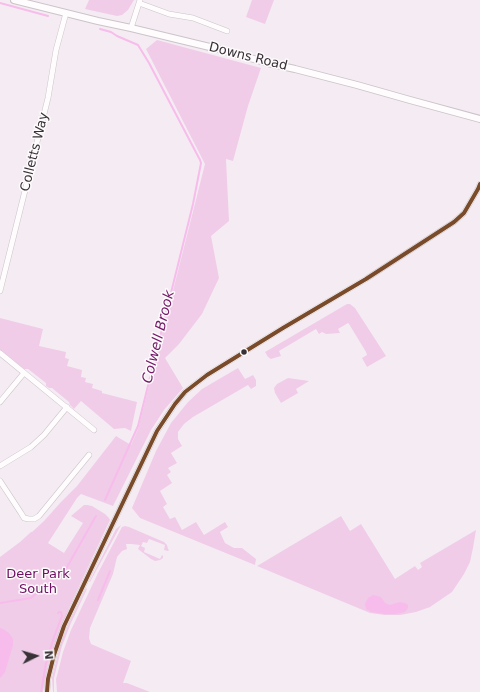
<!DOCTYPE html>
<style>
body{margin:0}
#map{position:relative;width:480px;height:692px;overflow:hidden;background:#f5ecf3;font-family:"DejaVu Sans",sans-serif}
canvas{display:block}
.north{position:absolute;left:16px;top:636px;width:40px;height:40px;-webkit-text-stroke:3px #fdfafc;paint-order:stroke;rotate:85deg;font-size:11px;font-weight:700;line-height:16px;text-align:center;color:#383237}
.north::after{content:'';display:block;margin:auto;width:14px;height:18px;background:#383237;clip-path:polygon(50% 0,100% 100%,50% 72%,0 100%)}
</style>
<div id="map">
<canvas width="480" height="692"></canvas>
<div class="north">N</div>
</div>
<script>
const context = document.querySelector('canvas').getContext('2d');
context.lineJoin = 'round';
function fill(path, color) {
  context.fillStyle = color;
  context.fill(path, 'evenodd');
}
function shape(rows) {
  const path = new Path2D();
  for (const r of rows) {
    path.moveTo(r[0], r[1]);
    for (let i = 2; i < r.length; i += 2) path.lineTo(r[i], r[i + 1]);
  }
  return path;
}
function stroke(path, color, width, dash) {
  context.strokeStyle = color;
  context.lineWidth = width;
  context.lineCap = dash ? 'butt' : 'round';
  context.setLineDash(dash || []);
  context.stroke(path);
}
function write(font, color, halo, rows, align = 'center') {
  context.font = font + ' "DejaVu Sans",sans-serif';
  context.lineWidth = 3;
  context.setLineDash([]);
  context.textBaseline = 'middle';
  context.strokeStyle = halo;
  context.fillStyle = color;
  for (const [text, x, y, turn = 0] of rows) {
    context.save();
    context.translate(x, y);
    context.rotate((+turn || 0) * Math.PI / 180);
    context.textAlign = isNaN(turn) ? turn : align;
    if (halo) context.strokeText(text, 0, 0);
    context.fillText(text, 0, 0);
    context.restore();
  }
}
const green = shape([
 [89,0,134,0,128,10,122,15,117,16,85,9],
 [252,0,274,0,265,24,246,17],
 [157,40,261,68,248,106,233,161,226,159,229,221,211,236,219,278,202,314,179,344,165,358,183,388,164,410,151,430,113,506,81,494,77,498,48,543,64,553,83,523,71,516,84,505,87,505,92,506,105,514,109,518,110,520,69,608,48,665,43,692,0,692,0,557,20,542,31,532,32,532,44,521,61,502,77,486,116,436,131,445,138,429,205,164,146,49],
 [347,304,350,304,355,308,386,356,367,367,362,358,367,355,366,352,349,324,348,323,338,329,340,333,326,334,322,332,319,334,316,329,279,351,281,356,274,358,271,359,268,357,265,352],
 [0,318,43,329,39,346,66,352,65,358,69,359,67,366,82,370,81,377,86,378,85,382,93,384,92,388,102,391,102,393,137,402,131,431,125,428,114,429,81,401,74,409,70,405,69,402,52,388,49,388,46,386,46,383,28,369,24,369,0,350],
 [238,368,245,379,253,375,256,380,256,386,251,389,248,385,193,417,184,424,178,432,178,439,182,446,171,453,177,463,168,468,171,472,167,475,172,483,160,491,167,504,163,507,170,519,175,517,182,530,196,522,204,535,225,522,228,527,220,532,225,543,234,548,242,548,256,559,255,565,140,518,132,508,156,451,171,423,188,402,202,389],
 [288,378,309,381,296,389,298,393,281,403,275,393,274,388,277,384],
 [341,516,350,531,361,524,395,579,415,566,418,570,422,567,420,563,476,530,473,548,470,562,464,574,452,592,430,607,416,612,400,615,385,615,370,613,257,566],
 [121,525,90,582,89,582,116,529],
 [125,526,129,527,164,542,167,545,168,549,169,550,168,551,164,550,165,545,149,539,147,543,143,542,141,546,145,548,144,552,160,559,162,555,163,556,163,558,160,560,155,561,151,559,138,549,140,545,131,544,126,544,127,549,122,551,117,557,113,574,90,628,89,638,91,644,131,661,123,683,127,683,150,692,57,692,56,679,58,672,63,652,71,630,98,573,122,527],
 [86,588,87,589,71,623,62,646,54,678,54,692,53,692,52,678,60,645,69,623]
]);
const water = shape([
 [373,595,381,597,385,603,390,605,400,602,405,603,408,605,408,608,405,612,395,614,385,614,371,612,366,609,365,604,368,598],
 [0,628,3,629,9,633,13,639,13,645,5,672,0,678]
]);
const stream = shape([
 [0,3,48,16],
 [100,29,111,32,117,36,138,45,149,63,200,160,201,163,193,204,138,426,105,500],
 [98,600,110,571],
 [0,603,31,598,55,578,63,574,96,516],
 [41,692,46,663,54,637,62,616,61,612,59,612,58,613]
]);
const minor = shape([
 [139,3,169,14,193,18,227,31],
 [131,28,140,0],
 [0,291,48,98,56,50,66,13],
 [0,353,94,430],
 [0,402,24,373],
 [0,466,31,447,44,435,67,407],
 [0,481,21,513,24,518,29,519,34,519,39,516,89,455],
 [47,692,48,679,54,655,64,626,157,431,175,404,185,392,207,375,283,328,366,279,454,222,464,213,478,189,480,184]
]);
const tertiary = shape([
 [14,0,98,21,131,28,218,49,268,63,295,69,357,85,410,100,480,119]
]);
const bus1 = shape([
 [47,692,48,679,54,655,64,626,157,431,175,404,185,392,207,375,283,328,366,279,454,222,464,213,478,189,480,184]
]);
const markers = [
 [244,352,3.5,"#383237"]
];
const streetNames = [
 ["Downs Road",248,57,14],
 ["Colletts Way",35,152,-76]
];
const parkNames = [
 ["Deer Park",38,575],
 ["South",38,590]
];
const waterNames = [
 ["Colwell Brook",159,337,-76]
];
fill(green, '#f0cce8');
fill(water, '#f7bceb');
stroke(stream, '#f7bceb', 2);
stroke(minor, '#cbc4c9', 6);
stroke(tertiary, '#cbc4c9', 8);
stroke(minor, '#fefcfd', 5);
stroke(tertiary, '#fefcfd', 6);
stroke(bus1, '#7a4b2a', 4);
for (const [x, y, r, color] of markers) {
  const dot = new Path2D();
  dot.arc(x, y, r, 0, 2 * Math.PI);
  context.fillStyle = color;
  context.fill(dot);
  stroke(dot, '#fdfafc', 1.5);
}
write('13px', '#383237', '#fdfafc', streetNames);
write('13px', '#6d0f62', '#fdfafc', parkNames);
write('italic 14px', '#741868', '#fdfafc', waterNames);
</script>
